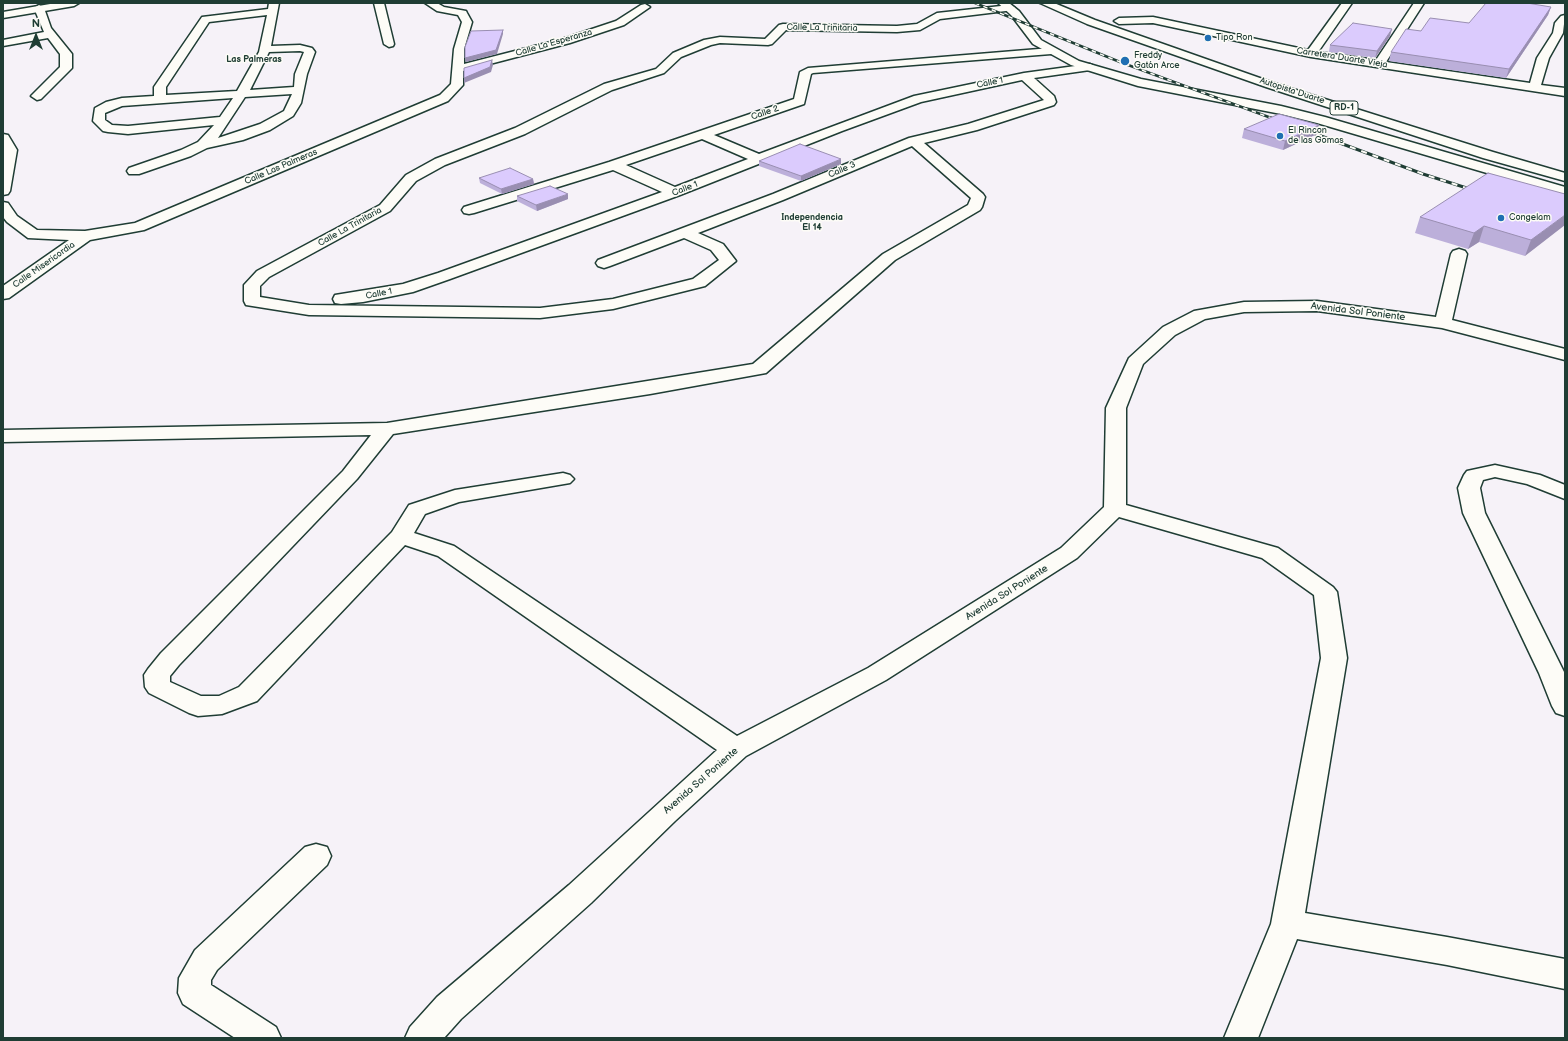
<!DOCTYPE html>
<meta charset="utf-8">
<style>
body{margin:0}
#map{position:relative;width:1568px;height:1041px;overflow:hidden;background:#f6f2f8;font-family:"Balsamiq Sans",sans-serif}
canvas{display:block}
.frame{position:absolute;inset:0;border:4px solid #1f3d34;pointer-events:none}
.north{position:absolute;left:16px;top:16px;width:40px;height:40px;-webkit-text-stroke:3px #fdfcf7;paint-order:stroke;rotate:0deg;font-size:11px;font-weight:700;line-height:16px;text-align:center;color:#1f3d34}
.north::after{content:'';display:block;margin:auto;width:14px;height:18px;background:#1f3d34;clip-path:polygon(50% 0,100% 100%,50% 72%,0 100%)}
</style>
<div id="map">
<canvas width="1568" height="1041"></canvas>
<div class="frame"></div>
<div class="north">N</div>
</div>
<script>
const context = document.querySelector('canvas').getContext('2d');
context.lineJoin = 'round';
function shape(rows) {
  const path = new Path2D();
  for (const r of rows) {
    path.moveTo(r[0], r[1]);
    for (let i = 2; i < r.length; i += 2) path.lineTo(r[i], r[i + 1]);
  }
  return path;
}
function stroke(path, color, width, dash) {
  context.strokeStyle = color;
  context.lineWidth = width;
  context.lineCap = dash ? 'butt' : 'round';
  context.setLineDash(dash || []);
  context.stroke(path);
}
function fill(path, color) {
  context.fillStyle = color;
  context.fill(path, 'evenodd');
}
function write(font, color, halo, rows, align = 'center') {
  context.font = font + ' "Balsamiq Sans",sans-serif';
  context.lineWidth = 3;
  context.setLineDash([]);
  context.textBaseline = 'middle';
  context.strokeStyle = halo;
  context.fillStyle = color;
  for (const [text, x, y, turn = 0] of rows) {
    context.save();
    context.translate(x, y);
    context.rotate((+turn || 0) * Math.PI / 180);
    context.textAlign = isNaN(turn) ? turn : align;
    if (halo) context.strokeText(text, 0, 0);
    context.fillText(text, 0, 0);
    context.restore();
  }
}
const minor = shape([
 [269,3,279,3,271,46,300,45,312,48,315,52,307,74,301,103,293,116,270,130,243,140,207,148,191,156,139,174,129,174,127,171,129,168,181,150,198,142,214,125,128,134,108,132,103,131,93,121,95,108,106,102,122,98,154,96,154,87,202,17,268,9,269,3],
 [267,15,259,52,237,91,166,95,166,87,209,22,267,15],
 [300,51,304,52,295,74,294,87,250,90,269,52,300,51],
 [292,94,284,111,260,124,218,138,245,97,292,94],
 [233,98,220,117,128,126,112,125,105,120,105,113,122,106,233,98],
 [374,3,384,3,394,44,393,46,389,47,384,44,374,3],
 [425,3,437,3,444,7,466,11,467,13,472,22,464,49,464,64,562,39,616,21,641,5,645,4,650,7,624,25,570,43,463,71,463,85,448,101,144,230,90,240,9,298,3,299,3,286,69,240,28,238,7,222,3,217,3,202,8,203,17,216,37,230,85,231,135,223,440,95,451,84,454,49,462,22,458,15,437,11,425,3],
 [1342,3,1352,3,1318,52,1376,60,1414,3,1424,3,1386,62,1530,83,1537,58,1553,33,1555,23,1561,16,1565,15,1563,33,1549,58,1541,85,1565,88,1565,96,1311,57,1153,23,1119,24,1114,21,1119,18,1153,17,1308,50,1342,3],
 [39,5,44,8,51,28,72,54,72,68,41,99,37,100,31,96,60,67,60,54,48,38,3,46,3,40,44,32,34,8,39,5],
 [1010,5,1015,8,1014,10,940,19,920,30,897,32,786,30,772,44,768,45,720,43,711,45,681,57,664,73,612,90,525,134,445,165,416,181,390,211,269,277,260,286,260,297,309,305,540,308,613,299,693,279,719,260,711,250,684,238,610,266,604,268,598,266,596,263,598,260,773,194,909,138,968,124,1044,100,1022,80,921,102,842,131,680,195,450,279,413,292,363,302,341,304,335,303,333,299,335,295,403,284,438,273,662,192,613,170,474,213,469,214,464,213,462,210,464,207,609,162,794,99,800,72,808,68,1051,48,1056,51,1051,54,813,73,811,74,804,104,714,135,759,154,914,96,1024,73,1090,64,1096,67,1090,70,1034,78,1054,96,1056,102,1054,105,977,130,924,143,983,194,985,197,982,207,980,210,895,260,766,373,650,394,393,434,357,479,179,665,170,676,170,682,201,696,219,696,239,687,392,532,409,505,455,490,563,473,570,475,574,479,570,483,459,502,425,514,414,533,454,546,737,736,868,668,1061,548,1104,507,1106,408,1129,358,1163,327,1194,311,1244,302,1317,301,1436,317,1451,254,1453,251,1459,249,1465,251,1467,254,1452,320,1565,349,1565,360,1442,328,1317,311,1244,312,1205,319,1175,335,1143,364,1126,408,1126,505,1278,548,1333,587,1337,592,1347,658,1305,913,1447,937,1565,959,1565,989,1447,965,1297,939,1258,1038,1224,1038,1271,924,1321,658,1314,595,1262,558,1119,517,1077,558,886,680,746,756,675,821,591,903,461,1019,444,1038,405,1038,410,1027,437,997,569,885,717,750,438,556,405,545,257,701,222,714,198,716,189,713,149,693,145,687,144,675,148,669,161,653,343,471,371,435,3,442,3,430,387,423,753,364,883,254,968,205,971,198,912,146,783,200,698,233,723,244,736,261,705,286,613,309,540,318,309,315,246,305,244,301,244,285,257,271,380,205,406,175,435,159,515,128,604,84,656,69,673,53,704,40,720,37,765,39,779,25,783,24,897,26,917,24,937,13,1010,5],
 [702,139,748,159,675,187,626,165,702,139],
 [3,134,8,135,17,150,10,191,8,194,3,195,3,134],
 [1495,465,1540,475,1565,485,1565,499,1527,484,1495,477,1483,480,1480,488,1485,513,1565,674,1565,716,1556,713,1552,706,1539,673,1463,513,1458,488,1464,475,1467,471,1495,465],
 [316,844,327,847,331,856,327,865,217,970,211,980,211,985,276,1027,281,1038,235,1038,183,1004,178,993,179,978,195,950,305,847,316,844]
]);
const tertiary = shape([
 [998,3,1009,3,1019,11,1041,40,1079,61,1141,79,1281,106,1325,117,1565,187,1565,196,1317,123,1281,114,1138,86,1071,65,1033,44,1011,15,998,3]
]);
const secondary = shape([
 [56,3,79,3,74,6,3,18,3,12,56,3]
]);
const motorway = shape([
 [1040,3,1054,3,1095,20,1274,83,1493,152,1565,173,1565,181,1483,158,1266,87,1087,24,1040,3]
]);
const railFar1 = shape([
 [975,3,1120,62,1274,119]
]);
const rail = shape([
 [1271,118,1280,121],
 [1305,130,1423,174,1476,191]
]);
const wall = shape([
 [1551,7,1548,15,1506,78,1389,61,1391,52,1421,31,1469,23],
 [1390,36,1375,58,1329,52,1330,45],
 [1244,129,1317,134,1283,150,1242,138],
 [759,161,841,164,801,181,759,166],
 [479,178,533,179,534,184,502,194,480,183],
 [1565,194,1525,256,1479,242,1468,249,1415,233,1420,217],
 [517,196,568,199,537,211,517,201]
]);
const shadedWall = shape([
 [1551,7,1548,15,1506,78,1509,69],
 [1392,29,1390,36,1375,58,1377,51],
 [503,30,503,34,497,54,466,62,465,58],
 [492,60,493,65,491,72,464,83,464,78],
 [1319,125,1317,134,1283,150,1285,141],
 [841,159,841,164,801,181,801,176],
 [533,179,534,184,502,194,501,189],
 [568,194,568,199,537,211,536,205],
 [1565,215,1565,225,1525,256,1531,240],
 [1484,226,1479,242,1468,249,1474,233]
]);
const building = shape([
 [1486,3,1527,3,1551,7,1509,69,1391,52,1406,29,1421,31,1430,18,1469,23,1486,3],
 [1353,23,1392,29,1377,51,1330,45,1353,23],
 [503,30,496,50,465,58,465,47,471,31,503,30],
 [492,60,490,67,464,78,464,68,492,60],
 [1279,114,1319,125,1285,141,1244,129,1279,114],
 [800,144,841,159,801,176,759,161,800,144],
 [510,168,533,179,501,189,479,178,510,168],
 [1488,173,1565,194,1565,215,1531,240,1484,226,1474,233,1420,217,1488,173],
 [550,186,568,194,536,205,517,196,550,186]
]);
const markers = [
 [1208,38,4,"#1f6fb2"],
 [1125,61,5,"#1f6fb2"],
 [1280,136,4,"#1f6fb2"],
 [1501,218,4,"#1f6fb2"]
];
const farStreetnames = [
 ["Calle La Trinitaria",822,28,1],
 ["Calle La Esperanza",554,43,-16],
 ["Carretera Duarte Vieja",1342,58,9],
 ["Calle 1",990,83,-11],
 ["Autopista Duarte",1292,91,18],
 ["Calle 2",765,113,-19],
 ["Calle Las Palmeras",281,167,-23],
 ["Calle 3",842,170,-23],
 ["Calle 1",685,189,-21],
 ["Calle La Trinitaria",350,227,-29],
 ["Calle Misericordia",44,265,-35],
 ["Calle 1",379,294,-11]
];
const farPoinames = [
 ["Tipo Ron",1216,38],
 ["Freddy",1134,56],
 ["Gatón Arce",1134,66],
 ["El Rincon",1288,131],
 ["de las Gomas",1288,141],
 ["Congelam",1509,218]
];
const farNeighbourhoodnames = [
 ["Las Palmeras",254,60],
 ["Independencia",812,218],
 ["El 14",812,228]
];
const shields = [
 [1344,108,28]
];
const shieldNames = [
 ["RD-1",1344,108]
];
const streetNames = [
 ["Avenida Sol Poniente",1358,312,7],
 ["Avenida Sol Poniente",1007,593,-32],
 ["Avenida Sol Poniente",701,781,-41]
];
stroke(minor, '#1f3d34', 3);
stroke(tertiary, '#1f3d34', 3);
stroke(secondary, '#1f3d34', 3);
stroke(motorway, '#1f3d34', 3);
fill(minor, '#fdfcf7');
fill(tertiary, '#fdfcf7');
fill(secondary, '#fdfcf7');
fill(motorway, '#fdfcf7');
stroke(railFar1, '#1f3d34', 2.5);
stroke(rail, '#1f3d34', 3);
stroke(railFar1, '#fdfcf7', 1.5, [4.5]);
stroke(rail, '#fdfcf7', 2, [6]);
fill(wall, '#bcafda');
fill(shadedWall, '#998eb1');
fill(building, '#dbcbfd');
stroke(building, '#998eb1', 1);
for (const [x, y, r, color] of markers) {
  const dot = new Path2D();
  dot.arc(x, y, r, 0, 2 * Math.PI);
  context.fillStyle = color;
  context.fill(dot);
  stroke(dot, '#fdfcf7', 1.5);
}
write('9px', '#1f3d34', '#fdfcf7', farStreetnames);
write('9px', '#1f3d34', '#fdfcf7', farPoinames, 'left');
write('bold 9px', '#1f3d34', '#fdfcf7', farNeighbourhoodnames);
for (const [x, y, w] of shields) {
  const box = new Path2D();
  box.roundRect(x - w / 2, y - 7, w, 14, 3);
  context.fillStyle = '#fdfcf7';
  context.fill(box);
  stroke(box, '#1f3d34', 1);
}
write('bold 9px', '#1f3d34', null, shieldNames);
write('10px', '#1f3d34', '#fdfcf7', streetNames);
</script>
